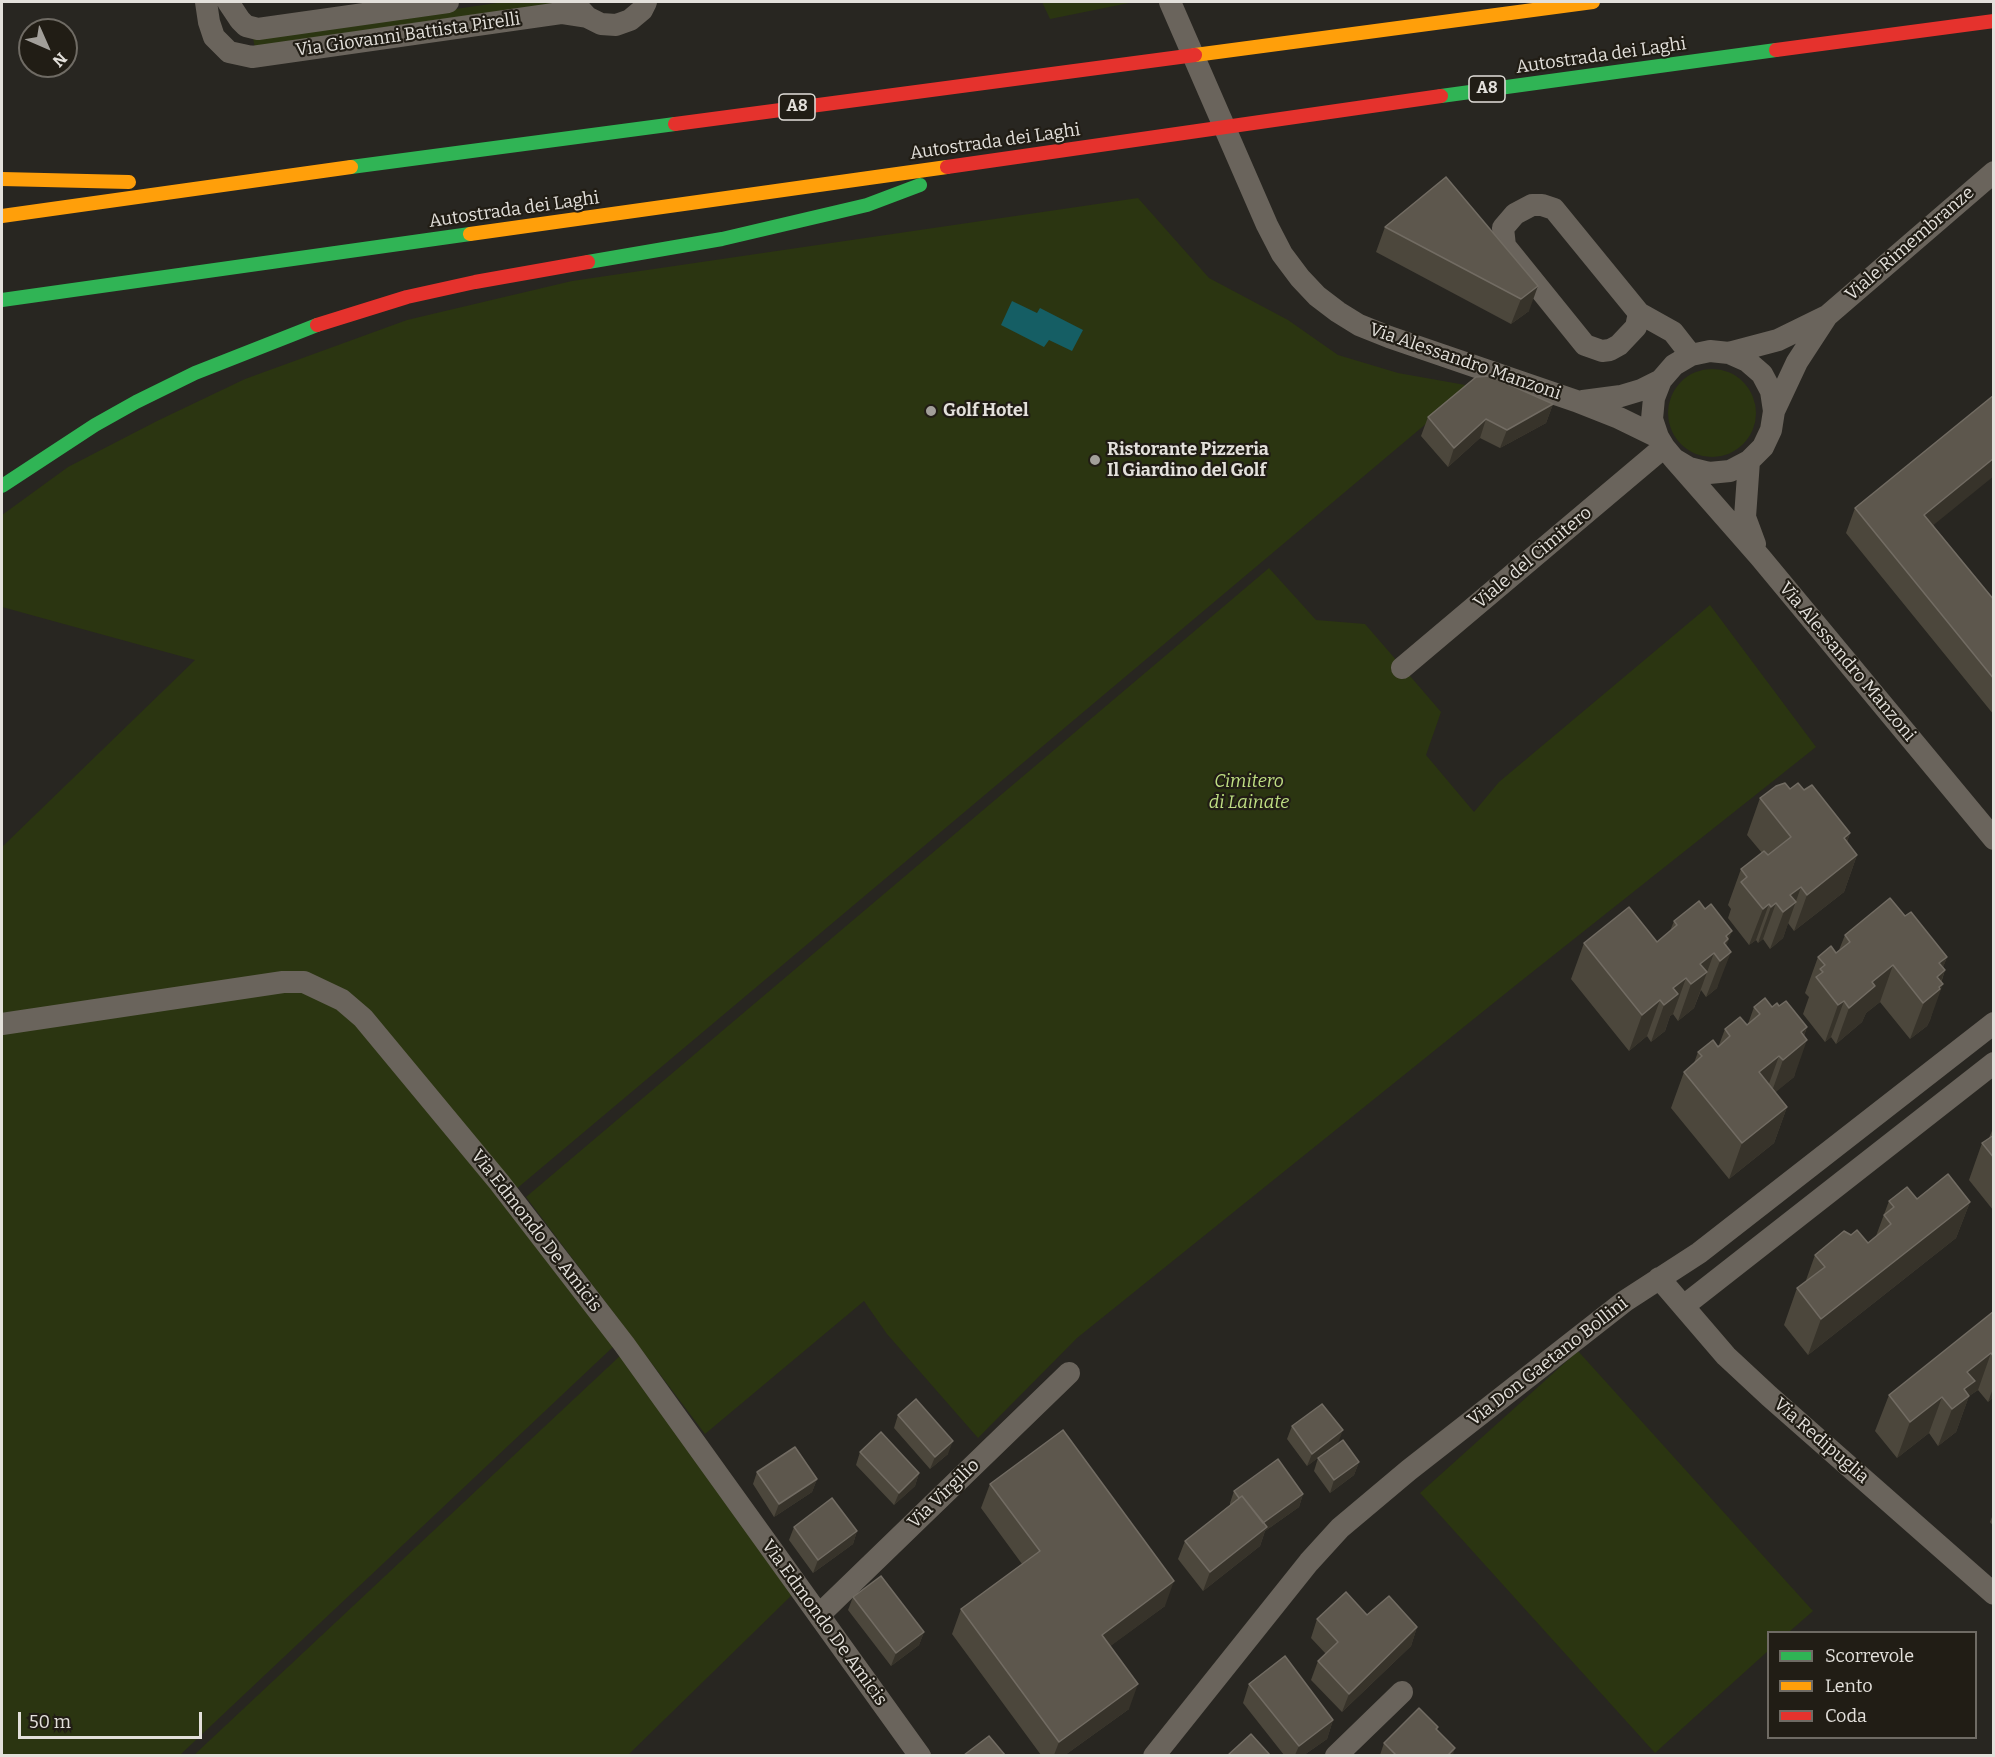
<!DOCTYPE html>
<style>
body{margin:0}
#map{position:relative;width:1995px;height:1757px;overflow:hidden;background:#282621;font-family:Bitter,serif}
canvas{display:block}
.frame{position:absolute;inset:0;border:3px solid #e3e0db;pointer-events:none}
.legend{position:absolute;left:1767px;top:1631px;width:210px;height:108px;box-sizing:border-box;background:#211d15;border:2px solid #6f6b64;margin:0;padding:8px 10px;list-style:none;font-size:18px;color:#e3e0db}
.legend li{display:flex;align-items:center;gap:12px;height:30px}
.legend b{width:30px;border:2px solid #6f6b64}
.north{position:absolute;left:18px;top:18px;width:60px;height:60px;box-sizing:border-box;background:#211d15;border:2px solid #6f6b64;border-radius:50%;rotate:135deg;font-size:16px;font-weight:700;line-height:24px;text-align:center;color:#e3e0db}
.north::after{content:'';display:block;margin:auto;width:21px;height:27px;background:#a29f9a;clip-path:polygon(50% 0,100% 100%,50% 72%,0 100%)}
.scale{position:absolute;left:18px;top:1712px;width:184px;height:27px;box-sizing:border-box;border:3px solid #e3e0db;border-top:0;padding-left:8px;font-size:18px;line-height:21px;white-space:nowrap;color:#e3e0db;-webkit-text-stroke:4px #211d15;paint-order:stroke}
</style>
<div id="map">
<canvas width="1995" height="1757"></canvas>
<div class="frame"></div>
<ul class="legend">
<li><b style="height:8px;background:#30b455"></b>Scorrevole</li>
<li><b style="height:8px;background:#ff9f0a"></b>Lento</li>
<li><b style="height:8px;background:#e5322d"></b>Coda</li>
</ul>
<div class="north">N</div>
<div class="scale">50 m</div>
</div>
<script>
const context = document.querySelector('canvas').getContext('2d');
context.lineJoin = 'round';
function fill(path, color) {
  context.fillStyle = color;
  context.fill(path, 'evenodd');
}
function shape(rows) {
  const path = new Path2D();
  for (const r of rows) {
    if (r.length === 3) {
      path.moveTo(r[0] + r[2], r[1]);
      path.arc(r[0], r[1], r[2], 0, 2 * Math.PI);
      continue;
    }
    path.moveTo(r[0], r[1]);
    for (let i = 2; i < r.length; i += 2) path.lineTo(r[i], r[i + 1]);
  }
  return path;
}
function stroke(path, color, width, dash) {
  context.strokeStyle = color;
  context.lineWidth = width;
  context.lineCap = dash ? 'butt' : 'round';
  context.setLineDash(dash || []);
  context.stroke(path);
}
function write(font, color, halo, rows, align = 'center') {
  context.font = font + ' Bitter,serif';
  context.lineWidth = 4.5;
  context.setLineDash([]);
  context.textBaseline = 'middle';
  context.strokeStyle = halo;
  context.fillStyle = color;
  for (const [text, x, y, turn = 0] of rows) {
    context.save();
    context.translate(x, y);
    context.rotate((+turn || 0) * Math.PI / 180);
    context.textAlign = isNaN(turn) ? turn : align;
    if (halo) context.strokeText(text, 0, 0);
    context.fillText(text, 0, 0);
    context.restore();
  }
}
const green = shape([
 [504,2,565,2,565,4,255,49,253,38],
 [1042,2,1134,2,1050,19],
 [1138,198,1209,278,1288,320,1338,355,1398,373,1471,386,502,1201,614,1346,180,1755,2,1755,2,847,195,660,2,607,2,515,68,467,157,421,245,379,407,320,572,281],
 [1712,413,44],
 [1269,568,1316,620,1365,624,1423,691,1441,712,1426,755,1474,812,1499,782,1710,605,1816,747,1516,985,1077,1338,978,1438,887,1334,864,1301,705,1434,526,1197],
 [1578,1351,1813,1611,1789,1632,1768,1632,1768,1651,1655,1753,1420,1493],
 [622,1354,794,1593,628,1755,193,1756]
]);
const water = shape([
 [1012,301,1037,313,1040,308,1083,330,1072,351,1049,340,1044,347,1001,325]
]);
const street = shape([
 [206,2,209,22,214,37,229,52,252,57,561,13,587,17],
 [228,2,240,20,246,26,258,29,448,2],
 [1170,2,1267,225,1282,254,1300,278,1317,296,1338,312,1359,325,1389,337,1576,401,1619,418,1658,437],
 [577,6,587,17,601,24,616,25,630,20,642,10,646,2],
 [1639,313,1636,327,1619,345,1610,350,1602,351,1585,345,1505,246,1503,228,1515,214,1532,205,1542,205,1554,209,1639,313,1673,332,1691,355],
 [1729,353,1778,340,1827,316,1994,172],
 [1583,401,1621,396,1641,390,1661,380],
 [1774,411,1771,391,1762,374,1747,361,1729,353,1710,351,1691,355,1674,365,1661,380,1654,398,1652,419,1658,437,1664,447,1674,459,1689,468,1709,473,1730,471,1749,461,1763,447,1771,430,1774,411,1797,362,1827,316],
 [1674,459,1760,557,1994,839],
 [1749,461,1745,517,1755,544],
 [1402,668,1664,447],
 [2,1024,283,982,304,982,342,1000,363,1018,499,1182,624,1344,920,1756],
 [1659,1278,1726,1356,1769,1396,1994,1594],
 [1685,1305,1994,1063],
 [819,1615,1069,1373],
 [1154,1756,1309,1562,1340,1528,1409,1470,1625,1301,1699,1253,1994,1023],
 [1336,1756,1402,1692]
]);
const fast = shape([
 [1441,96,1776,50],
 [351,167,675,124],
 [588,262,722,239,867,205,920,185],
 [2,300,470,234],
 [2,486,95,425,136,402,195,373,317,325]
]);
const slow = shape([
 [1195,55,1593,2],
 [2,179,129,182],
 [2,216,351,167],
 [470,234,947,167]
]);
const jam = shape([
 [1776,50,1994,21],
 [675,124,1195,55],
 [947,167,1441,96],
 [317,325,407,297,475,282,588,262]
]);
const wall = shape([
 [1446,177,1529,311,1511,324,1376,252,1385,227],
 [1553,404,1546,423,1500,448,1480,438,1448,467,1421,436,1428,417],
 [1855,508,1933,525,1994,600,1994,715,1846,533],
 [1790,789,1804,790,1850,833,1847,842,1857,855,1844,892,1794,931,1788,923,1783,938,1770,949,1763,939,1758,943,1756,940,1749,945,1728,918,1731,909,1728,905,1741,869,1762,853,1747,835,1760,798],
 [1905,916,1947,957,1943,967,1945,970,1930,1020,1927,1026,1910,1039,1880,1002,1866,1013,1862,1022,1836,1044,1831,1037,1825,1042,1803,1014,1809,997,1805,993,1818,957,1836,953,1839,950,1845,935],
 [1674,921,1727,947,1717,988,1706,997,1701,990,1694,1008,1678,1021,1673,1014,1670,1016,1665,1031,1651,1042,1647,1036,1629,1051,1571,979,1584,943,1657,942,1670,931],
 [1779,1006,1807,1027,1804,1036,1794,1077,1775,1092,1787,1107,1774,1143,1729,1179,1671,1108,1684,1072,1694,1063,1698,1052,1719,1045,1725,1029,1747,1025,1748,1024,1754,1007],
 [1994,1126,1994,1210,1993,1210,1969,1180,1982,1143,1989,1138],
 [1917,1199,1970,1202,1956,1238,1808,1355,1784,1325,1797,1288,1805,1283,1815,1255,1851,1235,1868,1243,1876,1236,1889,1201],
 [1994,1311,1994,1397,1988,1402,1978,1390,1969,1396,1956,1432,1938,1446,1929,1433,1897,1458,1875,1431,1889,1395],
 [898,1415,948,1454,930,1469,894,1428],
 [1292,1426,1338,1443,1307,1466,1287,1439],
 [860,1452,919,1473,915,1486,894,1505,856,1465],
 [1318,1458,1359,1462,1354,1475,1330,1493,1314,1471],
 [757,1472,817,1479,812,1492,774,1517,753,1484],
 [990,1484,1165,1606,1110,1646,1129,1709,1065,1755,1041,1755,952,1634,961,1609,1022,1564,981,1508],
 [1234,1491,1303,1494,1299,1507,1265,1531,1260,1546,1203,1591,1178,1559,1185,1541,1230,1505,1230,1503],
 [1994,1512,1994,1527,1990,1522],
 [794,1527,857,1531,853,1544,813,1573,789,1540],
 [853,1597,924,1632,919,1645,891,1666,848,1610],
 [1367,1615,1417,1627,1411,1646,1342,1712,1311,1680,1318,1661,1326,1654,1311,1638,1317,1619],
 [1249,1684,1333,1720,1327,1739,1304,1755,1284,1755,1243,1703],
 [1438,1727,1437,1730,1453,1755,1380,1755,1384,1743]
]);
const shadedWall = shape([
 [1538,286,1529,311,1511,324,1521,299],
 [1553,404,1546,423,1500,448,1507,430],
 [1486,419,1480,438,1448,467,1454,448],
 [1994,458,1994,476,1915,540,1924,515],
 [1850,833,1837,869,1844,838],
 [1857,855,1844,892,1794,931,1807,895],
 [1801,887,1783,938,1770,949,1790,895],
 [1776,903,1763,939,1758,943,1771,907],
 [1769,904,1756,940,1749,945,1763,909],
 [1732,931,1722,958,1731,952,1717,988,1706,997,1720,961,1726,936],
 [1714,953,1694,1008,1678,1021,1691,984,1700,964],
 [1947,957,1941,973,1945,970,1939,987,1943,984,1930,1020,1927,1026,1910,1039,1939,963],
 [1893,965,1880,1002,1866,1013,1862,1022,1836,1044,1849,1008,1872,982],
 [1686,978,1673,1014,1670,1016,1665,1031,1651,1042,1664,1005,1673,988],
 [1660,1000,1647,1036,1629,1051,1642,1015],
 [1844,1001,1831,1037,1825,1042,1838,1005],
 [1807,1027,1800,1046,1807,1040,1794,1077,1770,1097,1783,1060,1801,1032],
 [1779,1056,1766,1092,1759,1072],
 [1787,1107,1774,1143,1729,1179,1742,1143],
 [1970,1202,1956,1238,1808,1355,1821,1319],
 [1991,1353,1978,1390,1969,1396,1956,1432,1938,1446,1952,1409,1967,1372],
 [1994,1386,1994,1397,1988,1402],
 [1942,1397,1929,1433,1897,1458,1910,1422],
 [1343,1430,1338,1443,1307,1466,1312,1454],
 [953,1441,948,1454,930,1469,935,1457],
 [1359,1462,1354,1475,1330,1493,1334,1480],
 [919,1473,915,1486,894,1505,899,1493],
 [817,1479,812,1492,774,1517,779,1504],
 [1303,1494,1299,1507,1265,1531,1260,1546,1203,1591,1210,1572,1259,1526],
 [857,1531,853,1544,813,1573,818,1560],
 [1174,1581,1165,1606,1093,1659,1102,1635],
 [1417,1627,1411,1646,1342,1712,1349,1694],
 [924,1632,919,1645,891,1666,896,1653],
 [1138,1684,1129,1709,1065,1755,1054,1755,1059,1742],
 [1333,1720,1327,1739,1304,1755,1295,1755,1299,1746],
 [1455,1748,1453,1755,1448,1755]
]);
const building = shape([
 [1446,177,1538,286,1521,299,1385,227,1446,177],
 [1490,376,1553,404,1507,430,1486,419,1454,448,1428,417,1476,377,1490,376],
 [1994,395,1994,458,1924,515,1994,600,1994,679,1855,508,1994,395],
 [1785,783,1790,789,1798,783,1804,790,1812,785,1850,833,1844,838,1857,855,1807,895,1801,887,1790,895,1796,902,1783,912,1776,903,1771,907,1769,904,1763,909,1741,882,1747,877,1741,869,1764,851,1768,855,1791,837,1760,798,1776,786,1785,783],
 [1890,898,1905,916,1911,912,1947,957,1939,963,1945,970,1937,977,1943,984,1939,987,1940,989,1923,1003,1893,965,1872,982,1875,986,1849,1008,1844,1001,1838,1005,1816,977,1823,972,1820,969,1825,965,1818,957,1831,946,1836,953,1850,942,1845,935,1890,898],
 [1699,901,1705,909,1711,904,1732,931,1726,936,1728,939,1724,943,1731,952,1720,961,1714,953,1700,964,1707,972,1691,984,1686,978,1673,988,1678,994,1664,1005,1660,1000,1642,1015,1584,943,1629,907,1657,942,1677,925,1674,921,1699,901],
 [1765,998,1772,1007,1777,1003,1779,1006,1786,1001,1807,1027,1801,1032,1807,1040,1783,1060,1779,1056,1759,1072,1787,1107,1742,1143,1684,1072,1702,1056,1698,1052,1713,1040,1718,1047,1730,1036,1725,1029,1740,1017,1747,1025,1760,1014,1754,1007,1765,998],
 [1994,1135,1994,1158,1982,1143,1994,1135],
 [1948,1174,1970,1202,1821,1319,1797,1288,1825,1267,1815,1255,1844,1231,1851,1235,1857,1230,1868,1243,1891,1224,1884,1215,1894,1207,1889,1201,1907,1187,1917,1199,1948,1174],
 [1994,1311,1994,1357,1991,1353,1967,1372,1975,1381,1964,1389,1969,1396,1952,1409,1942,1397,1910,1422,1889,1395,1994,1311],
 [916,1399,953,1441,935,1457,898,1415,916,1399],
 [1322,1404,1343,1430,1312,1454,1292,1426,1322,1404],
 [1063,1430,1174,1581,1102,1635,1138,1684,1059,1742,961,1609,1040,1551,990,1484,1063,1430],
 [881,1432,919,1473,899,1493,860,1452,881,1432],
 [1343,1440,1359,1462,1334,1480,1318,1458,1343,1440],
 [795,1447,817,1479,779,1504,757,1472,795,1447],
 [1278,1459,1303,1494,1263,1523,1242,1496,1239,1498,1234,1491,1278,1459],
 [1242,1496,1267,1527,1210,1572,1185,1541,1242,1496],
 [832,1498,857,1531,818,1560,794,1527,832,1498],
 [881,1576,924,1632,896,1653,853,1597,881,1576],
 [1346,1592,1367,1615,1389,1596,1417,1627,1349,1694,1318,1661,1338,1642,1317,1619,1346,1592],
 [1285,1656,1333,1720,1299,1746,1249,1684,1285,1656],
 [1419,1708,1438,1727,1436,1729,1455,1748,1448,1755,1396,1755,1384,1743,1419,1708],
 [1251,1734,1270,1755,1228,1755,1251,1734],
 [989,1736,1005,1755,964,1755,989,1736]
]);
const markers = [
 [931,411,6,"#a29f9a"],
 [1095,460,6,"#a29f9a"]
];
const shields = [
 [1487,89,36],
 [797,107,36]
];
const shieldNames = [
 ["A8",1487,89],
 ["A8",797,107]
];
const streetNames = [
 ["Via Giovanni Battista Pirelli",408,35,-8],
 ["Autostrada dei Laghi",1601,56,-8],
 ["Autostrada dei Laghi",995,142,-8],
 ["Autostrada dei Laghi",514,210,-8],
 ["Viale Rimembranze",1910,244,-41],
 ["Via Alessandro Manzoni",1465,362,19],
 ["Viale del Cimitero",1533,558,-40],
 ["Via Alessandro Manzoni",1847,662,50],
 ["Via Edmondo De Amicis",536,1231,52],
 ["Via Don Gaetano Bollini",1548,1362,-38],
 ["Via Redipuglia",1821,1441,41],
 ["Via Virgilio",944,1494,-44],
 ["Via Edmondo De Amicis",824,1623,54]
];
const poiNames = [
 ["Golf Hotel",943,411],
 ["Ristorante Pizzeria",1107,450],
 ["Il Giardino del Golf",1107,471]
];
const parkNames = [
 ["Cimitero",1249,782],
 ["di Lainate",1249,803]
];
fill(green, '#2b3511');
fill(water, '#155e64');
stroke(street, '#6a645c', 22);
stroke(fast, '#30b455', 14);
stroke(slow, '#ff9f0a', 14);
stroke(jam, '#e5322d', 14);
fill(wall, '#4c473c');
fill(shadedWall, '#37332a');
fill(building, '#5d574d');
stroke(building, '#726c63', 1.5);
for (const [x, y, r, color] of markers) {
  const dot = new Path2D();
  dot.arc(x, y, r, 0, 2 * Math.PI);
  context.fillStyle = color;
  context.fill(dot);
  stroke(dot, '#211d15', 2);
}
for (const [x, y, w] of shields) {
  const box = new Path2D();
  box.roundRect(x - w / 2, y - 13, w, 26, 4.5);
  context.fillStyle = '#211d15';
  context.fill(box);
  stroke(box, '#e3e0db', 1.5);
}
write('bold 16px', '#e3e0db', null, shieldNames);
write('18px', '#e3e0db', '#211d15', streetNames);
write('bold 18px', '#e3e0db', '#211d15', poiNames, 'left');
write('italic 18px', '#bfde83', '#211d15', parkNames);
</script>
